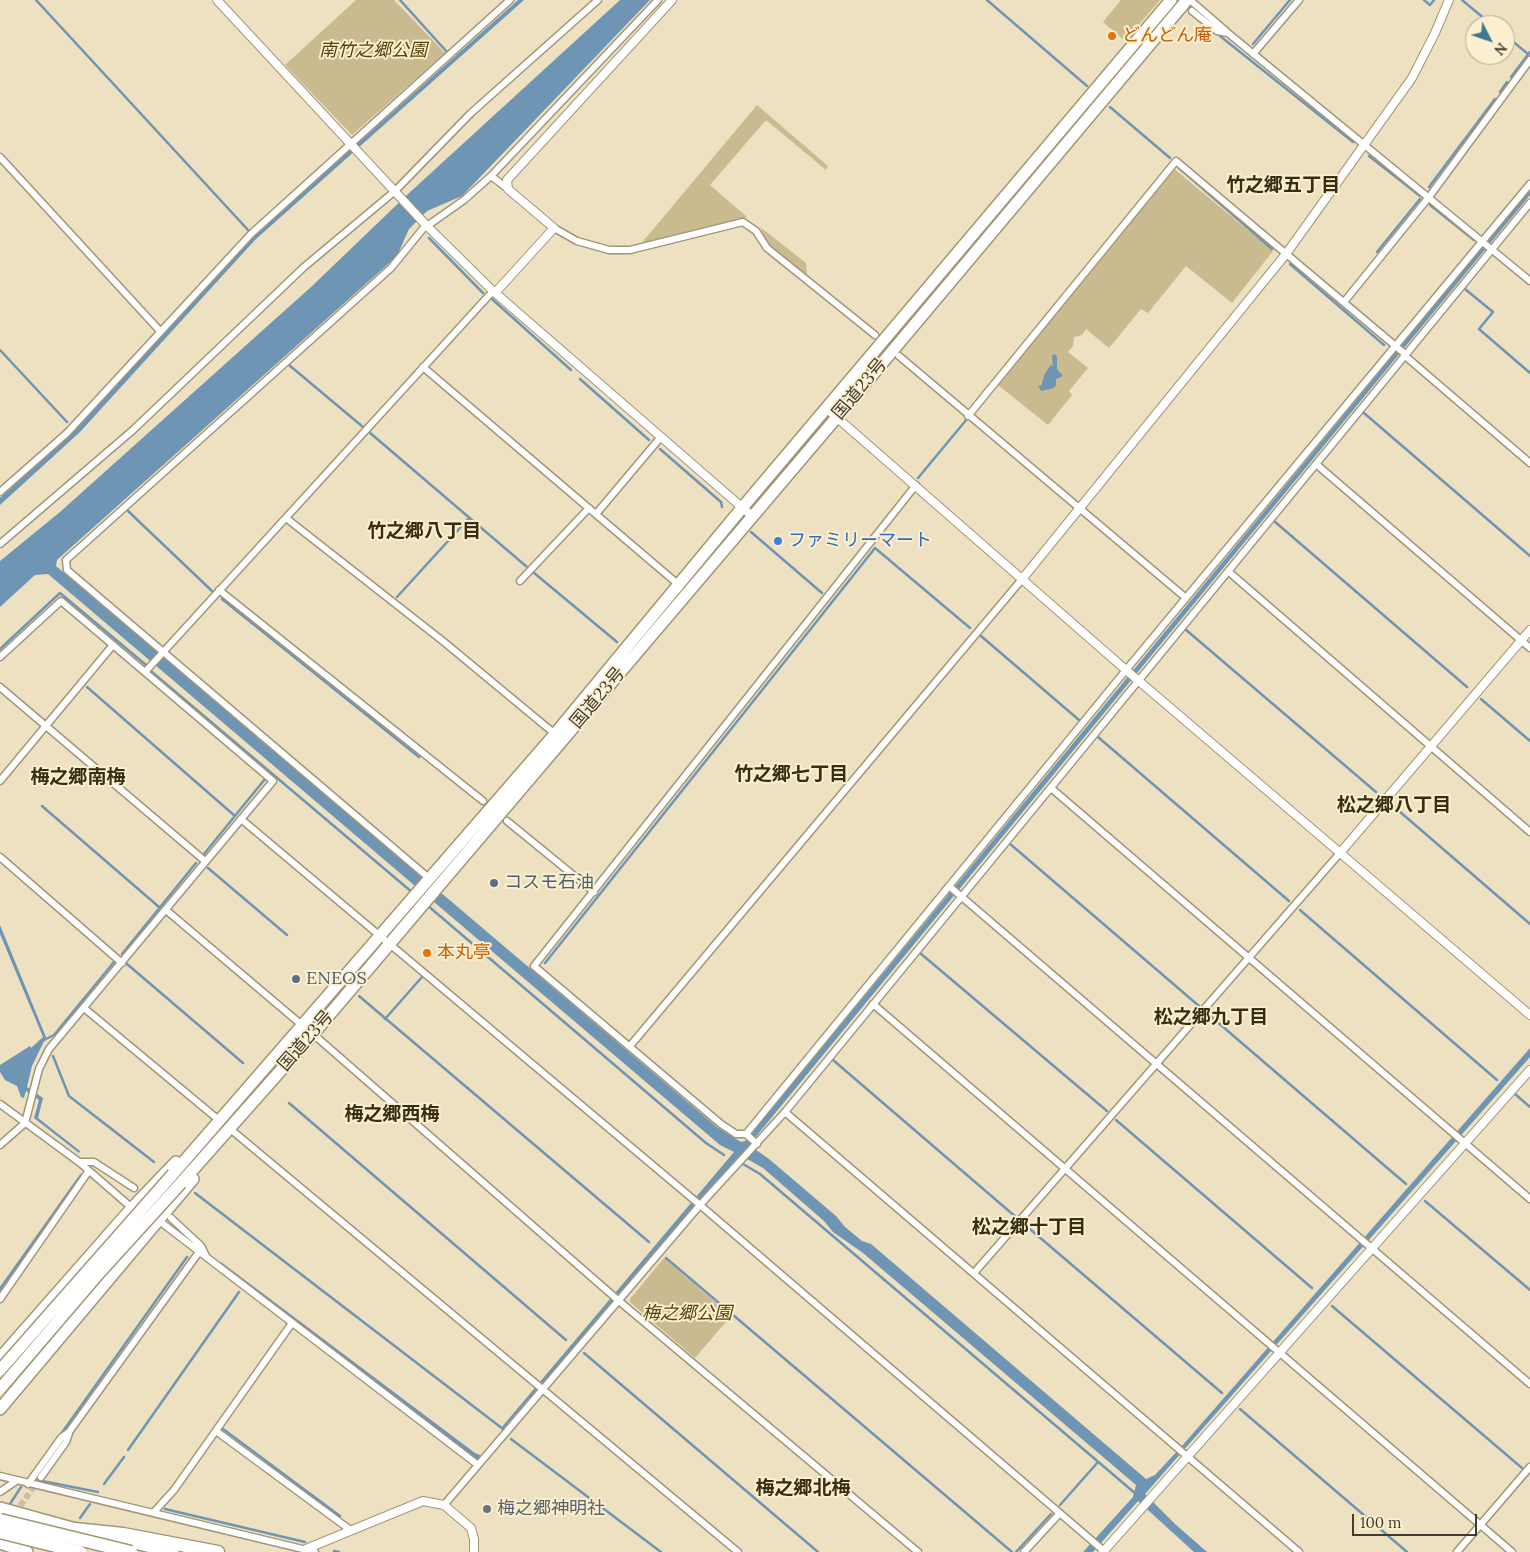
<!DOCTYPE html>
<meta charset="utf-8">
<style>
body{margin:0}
#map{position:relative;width:1530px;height:1552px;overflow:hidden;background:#ede1c1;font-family:Lora,serif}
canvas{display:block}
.north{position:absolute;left:1465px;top:15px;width:50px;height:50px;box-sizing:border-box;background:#faefce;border:1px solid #b0a78f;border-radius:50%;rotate:131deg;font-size:14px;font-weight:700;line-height:20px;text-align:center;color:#413c30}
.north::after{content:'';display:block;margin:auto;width:18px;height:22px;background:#3d7a90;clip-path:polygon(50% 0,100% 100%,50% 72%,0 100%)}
.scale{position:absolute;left:1352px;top:1514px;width:125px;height:22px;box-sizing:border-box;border:2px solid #413c30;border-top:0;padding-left:6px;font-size:15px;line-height:18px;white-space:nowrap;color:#413c30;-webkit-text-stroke:4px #faefce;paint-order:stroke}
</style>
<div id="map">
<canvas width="1530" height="1552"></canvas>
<div class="north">N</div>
<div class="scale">100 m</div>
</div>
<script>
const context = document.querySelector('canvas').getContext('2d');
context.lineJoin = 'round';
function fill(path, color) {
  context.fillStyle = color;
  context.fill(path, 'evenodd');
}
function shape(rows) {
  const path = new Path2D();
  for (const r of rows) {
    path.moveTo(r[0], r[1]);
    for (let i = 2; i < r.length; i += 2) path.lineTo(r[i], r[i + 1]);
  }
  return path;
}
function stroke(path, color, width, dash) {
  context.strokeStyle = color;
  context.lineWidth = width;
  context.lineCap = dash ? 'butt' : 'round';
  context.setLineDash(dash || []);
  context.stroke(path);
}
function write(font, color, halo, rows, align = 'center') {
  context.font = font + ' Lora,"Noto Sans JP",serif';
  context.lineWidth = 4;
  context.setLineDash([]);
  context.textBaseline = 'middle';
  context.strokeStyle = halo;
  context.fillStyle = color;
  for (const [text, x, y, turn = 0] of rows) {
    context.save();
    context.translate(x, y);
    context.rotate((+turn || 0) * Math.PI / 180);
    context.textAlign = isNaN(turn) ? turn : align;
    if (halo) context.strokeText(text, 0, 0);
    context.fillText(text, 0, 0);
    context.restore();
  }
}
const green = shape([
 [356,0,394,0,445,53,352,135,285,65],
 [1121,0,1160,0,1125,41,1103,22],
 [757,105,828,166,826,170,766,120,710,185,747,217,640,245],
 [1173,168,1273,251,1232,303,1186,266,1148,313,1141,309,1109,348,1086,329,1082,335,1074,337,1073,346,1068,352,1088,368,1069,391,1072,395,1048,425,998,385],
 [760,227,806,263,807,276,769,244],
 [664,1258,731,1316,695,1358,630,1302,630,1299]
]);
const water = shape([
 [518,0,524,0,255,240,80,432,0,505,0,498,75,430,254,236],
 [620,0,650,0,462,196,427,211,409,229,397,256,57,560,56,566,717,1127,741,1142,745,1141,1530,189,1530,195,749,1145,769,1159,836,1216,845,1227,862,1241,871,1244,1146,1479,1155,1475,1181,1447,1530,1048,1530,1057,1145,1494,1175,1524,1207,1552,1194,1552,1138,1501,1093,1552,1083,1552,1133,1497,1136,1485,863,1253,833,1232,824,1221,763,1168,740,1155,503,1429,501,1428,734,1152,720,1145,48,574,35,575,0,607,0,561,60,512,311,287,408,194],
 [1055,354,1057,357,1057,369,1063,376,1056,379,1056,385,1054,388,1041,391,1038,385,1041,386,1045,373,1051,365,1053,366,1052,356],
 [0,925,46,1037,32,1066,27,1087,43,1098,38,1118,80,1151,79,1153,34,1118,39,1100,26,1091,24,1098,21,1097,17,1086,5,1080,0,1072,0,1065,30,1046,31,1048,43,1037,0,934],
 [221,1262,475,1453,482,1456,478,1460,219,1264]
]);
const stream = shape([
 [36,0,248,230],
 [400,0,447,52],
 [987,0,1087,86],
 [1424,0,1430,5,1434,0],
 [1462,0,1492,25],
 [1505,35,1528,54],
 [1220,36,1353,142],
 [1253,44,1290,0],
 [1511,77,1530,52],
 [1500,92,1507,82],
 [1110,107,1170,158],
 [1369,156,1420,196],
 [1178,167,1272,249],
 [1429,187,1495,99],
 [1430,205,1474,240],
 [429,238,483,293],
 [1377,252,1420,199],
 [1290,264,1384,345],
 [1465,289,1493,312,1479,329,1530,373],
 [492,299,571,370],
 [0,350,67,422],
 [289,365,363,427],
 [580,379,649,440],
 [1364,413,1530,556],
 [369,432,527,567],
 [660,449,721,502,722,507],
 [918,478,967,419],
 [128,511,212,591],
 [1274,521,1467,687],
 [751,532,822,593],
 [533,572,617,642],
 [397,597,469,518],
 [222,599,419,757],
 [1185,629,1376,792],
 [981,636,1079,720],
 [0,649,60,593,146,665],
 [152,672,413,893],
 [87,687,235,816],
 [1481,699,1530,741],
 [1098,737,1289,901],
 [1392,805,1530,924],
 [42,806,159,907],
 [1009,843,1199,1006],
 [204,854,265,779],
 [208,868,287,935],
 [427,905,706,1143,724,1155],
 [1300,910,1497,1080],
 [920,953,1107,1111],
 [122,954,196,863],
 [545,963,875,548,970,628],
 [127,964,243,1063],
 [359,996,649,1242],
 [1208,1014,1406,1184],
 [385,1019,422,977],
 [44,1040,54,1035,114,962],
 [53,1056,69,1096,154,1162],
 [833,1060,1017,1218],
 [1515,1094,1530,1107],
 [289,1103,566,1340],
 [1116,1120,1312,1288],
 [743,1164,760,1174,1136,1494],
 [195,1193,503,1429],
 [1425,1201,1530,1290],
 [1024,1224,1222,1393],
 [666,1258,1012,1552],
 [0,1289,81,1175],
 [1332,1306,1522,1468],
 [584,1353,818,1552],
 [1240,1409,1407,1552],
 [223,1429,340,1516],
 [61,1434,187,1257],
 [511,1439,661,1552],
 [128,1450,239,1292],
 [42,1481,98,1492],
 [104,1484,124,1457],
 [10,1504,21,1487],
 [1060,1505,1098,1462],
 [165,1509,305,1542],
 [80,1518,90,1504],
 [334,1551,339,1552],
 [1016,1552,1051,1514]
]);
const minorTunnel = shape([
 [15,1513,41,1477]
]);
const minor = shape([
 [1190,0,1227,32],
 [1192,11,1217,31,1228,33,1530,281],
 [1253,54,1299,0],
 [0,157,160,331],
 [491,176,658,0],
 [426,225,391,268,66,560,67,570,430,879],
 [427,226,464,200,491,176,508,189],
 [554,228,577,241,609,250,630,250,743,222,756,231,767,248,875,335],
 [1344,302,1429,197,1530,60],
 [1404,355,1530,463],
 [899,356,1186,598],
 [423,367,679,585],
 [968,416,1176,161,1405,354],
 [1316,464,1530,648],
 [916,485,534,966,721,1124,736,1134,746,1134,1126,670,1530,184],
 [0,492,67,433,251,234,510,0],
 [596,514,660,438],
 [286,518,444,642,555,734],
 [0,544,133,430,304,267,395,191,471,113,598,0],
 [1229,572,1530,832],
 [520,581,589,508],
 [219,590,483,801],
 [0,657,61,601,113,645],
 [145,672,493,291],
 [0,687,205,861],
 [0,781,113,645,273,781,49,1049,39,1069,25,1123,0,1145],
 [1051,788,1530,1199],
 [241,819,700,1205,1104,1551],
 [507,821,594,892],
 [0,857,122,963],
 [949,886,1530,1384],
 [166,910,303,1026],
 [873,1004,1512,1552],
 [84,1008,220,1121],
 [313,1034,619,1301,918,1552],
 [630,1046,1023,578],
 [0,1104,79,1162,132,1208],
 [785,1112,1299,1552],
 [229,1128,738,1552],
 [746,1134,757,1144],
 [79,1162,94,1162,134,1188],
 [171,1218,201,1246,206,1256],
 [158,1220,478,1465],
 [974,1273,1340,853],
 [0,1299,88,1172],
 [216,1431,349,1529],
 [0,1476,315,1552],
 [41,1477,66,1442,69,1433],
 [28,1484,61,1438,69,1432,199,1252],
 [0,1492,16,1481],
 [444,1505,700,1205,785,1112,1530,203],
 [154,1512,174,1490,292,1323],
 [1024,1552,1060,1513],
 [1457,1552,1530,1467]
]);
const tertiary = shape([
 [217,0,426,225,493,291,752,516],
 [495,293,554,228,508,189,507,180,672,0],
 [826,408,1126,670,1530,1015],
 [1023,578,1286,254,1412,78,1435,33,1449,0],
 [1340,853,1530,630],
 [306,1549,423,1501,444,1505,471,1528,474,1539,474,1552],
 [1103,1552,1530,1070]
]);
const trunk = shape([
 [173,1174,555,734,742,508,1171,0],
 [181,1183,313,1034,837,417,1187,0],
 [0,1358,132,1208,176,1162],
 [0,1409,193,1179],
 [0,1508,83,1531],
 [113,1538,173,1552],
 [0,1543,27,1552]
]);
const motorway = shape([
 [75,1529,123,1534,218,1552]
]);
const trunkBridge = shape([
 [0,1370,173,1174],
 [0,1389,101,1271,181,1183]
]);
const motorwayBridge = shape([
 [0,1520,131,1552],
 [0,1532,80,1552]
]);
const markers = [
 [1112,36,5,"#e8710a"],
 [778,541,5,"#3f7fe0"],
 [494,883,5,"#5c6f8a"],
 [427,953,5,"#e8710a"],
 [296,979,5,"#5c6f8a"],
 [487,1509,5,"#6b7280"]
];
const foodNames = [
 ["どんどん庵",1122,36],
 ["本丸亭",437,953]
];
const parkNames = [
 ["南竹之郷公園",373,51],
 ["梅之郷公園",687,1314]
];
const streetNames = [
 ["国道23号",860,389,-50],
 ["国道23号",598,698,-50],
 ["国道23号",306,1041,-49]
];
const shopNames = [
 ["ファミリーマート",788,541]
];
const serviceNames = [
 ["コスモ石油",504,883],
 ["ENEOS",306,979]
];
const worshipNames = [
 ["梅之郷神明社",497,1509]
];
const neighbourhoodNames = [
 ["竹之郷五丁目",1283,186],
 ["竹之郷八丁目",424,532],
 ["竹之郷七丁目",791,775],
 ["梅之郷南梅",78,778],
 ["松之郷八丁目",1394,806],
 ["松之郷九丁目",1211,1018],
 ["梅之郷西梅",392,1115],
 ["松之郷十丁目",1029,1228],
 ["梅之郷北梅",803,1489]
];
fill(green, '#c9ba8f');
fill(water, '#6f95b4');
stroke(stream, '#6f95b4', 2.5);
stroke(minorTunnel, '#cbc0a4', 6, [6, 3]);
stroke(minor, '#a19678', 9);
stroke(tertiary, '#a19678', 10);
stroke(trunk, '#a19678', 14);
stroke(motorway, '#a19678', 15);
stroke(minor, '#fff', 6);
stroke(tertiary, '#fff', 8);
stroke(trunk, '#fff', 11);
stroke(motorway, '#fff', 12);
stroke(trunkBridge, '#a19678', 14, []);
stroke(motorwayBridge, '#a19678', 15, []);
stroke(trunkBridge, '#fff', 11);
stroke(motorwayBridge, '#fff', 12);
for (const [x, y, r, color] of markers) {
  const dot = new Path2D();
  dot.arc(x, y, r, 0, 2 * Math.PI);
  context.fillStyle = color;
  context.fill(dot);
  stroke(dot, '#faefce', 2);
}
write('18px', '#c56008', '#faefce', foodNames, 'left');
write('italic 18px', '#55430a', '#faefce', parkNames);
write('18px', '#413c30', '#faefce', streetNames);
write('18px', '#366cbe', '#faefce', shopNames, 'left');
write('18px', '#4e5e75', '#faefce', serviceNames, 'left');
write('18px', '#5b616d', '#faefce', worshipNames, 'left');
write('bold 19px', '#362d12', '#faefce', neighbourhoodNames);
</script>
